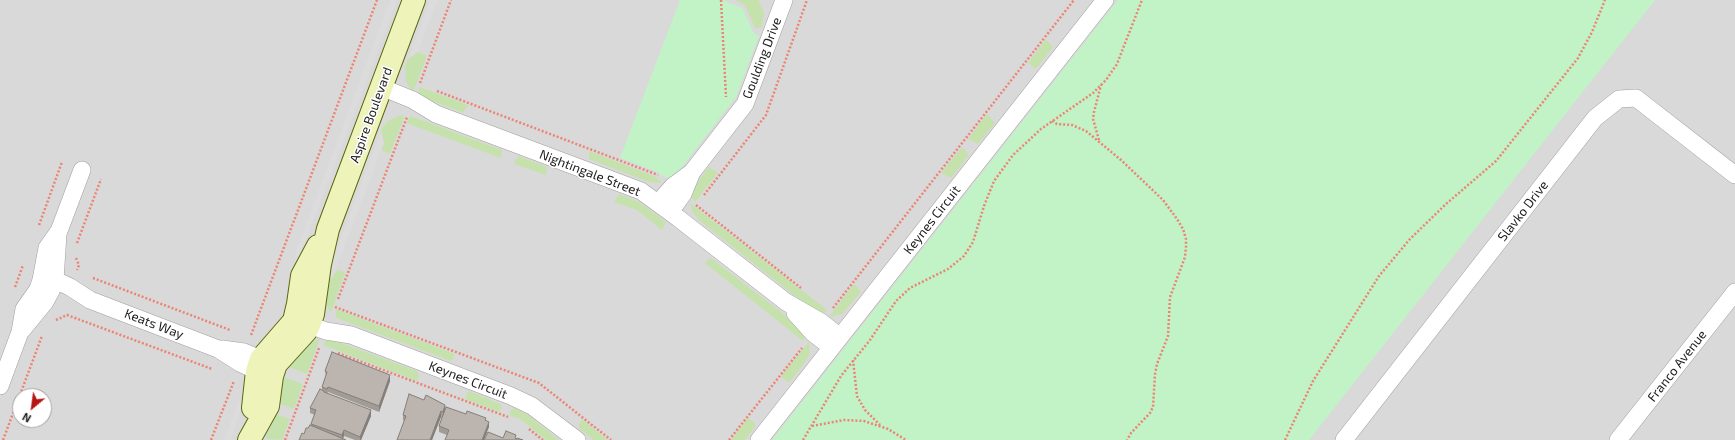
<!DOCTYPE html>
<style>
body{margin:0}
#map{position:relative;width:1735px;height:440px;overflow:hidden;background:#ece9e2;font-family:"Exo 2",sans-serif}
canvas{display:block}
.north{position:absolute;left:12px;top:388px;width:40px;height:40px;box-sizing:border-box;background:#fff;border:1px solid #a4a4a4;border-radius:50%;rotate:209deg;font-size:11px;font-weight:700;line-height:16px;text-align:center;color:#1c1c1c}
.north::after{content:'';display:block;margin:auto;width:14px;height:18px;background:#b51613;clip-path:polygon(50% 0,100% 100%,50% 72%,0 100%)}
</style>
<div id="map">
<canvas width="1735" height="440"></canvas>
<div class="north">N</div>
</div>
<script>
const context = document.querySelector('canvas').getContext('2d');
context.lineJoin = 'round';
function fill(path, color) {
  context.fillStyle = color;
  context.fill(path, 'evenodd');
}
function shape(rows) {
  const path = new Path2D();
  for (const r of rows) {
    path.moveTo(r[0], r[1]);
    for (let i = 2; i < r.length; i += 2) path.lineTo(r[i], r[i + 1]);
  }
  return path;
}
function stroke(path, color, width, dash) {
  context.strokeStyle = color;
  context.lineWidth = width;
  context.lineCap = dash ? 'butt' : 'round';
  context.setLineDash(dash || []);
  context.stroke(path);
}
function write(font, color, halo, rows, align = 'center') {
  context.font = font + ' "Exo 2",sans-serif';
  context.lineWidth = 3;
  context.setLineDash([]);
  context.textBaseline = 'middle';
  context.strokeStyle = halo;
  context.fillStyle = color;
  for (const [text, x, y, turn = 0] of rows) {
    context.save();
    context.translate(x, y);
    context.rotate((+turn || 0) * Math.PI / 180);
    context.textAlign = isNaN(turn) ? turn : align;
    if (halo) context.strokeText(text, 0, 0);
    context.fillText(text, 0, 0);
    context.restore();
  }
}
const residential = shape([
 [0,0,1735,0,1735,440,0,440],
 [20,396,44,396,44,420,20,420]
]);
const grass = shape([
 [735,0,758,0,763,10,764,16,761,28,755,28,745,5],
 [1046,39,1053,47,1036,69,1028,63],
 [418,52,427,56,413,92,406,82,405,67,408,59],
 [420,87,468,105,463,113,419,96,418,92],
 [987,114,995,123,978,144,968,139],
 [403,115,404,118,390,154,383,151,381,149,384,143,381,131,382,128,388,121,399,116],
 [411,116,502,150,501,158,406,123],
 [962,147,969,155,951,178,941,173],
 [589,151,654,176,663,183,649,182,589,159],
 [518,156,547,167,546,175,514,164],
 [709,167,718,173,695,202,690,195,695,185],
 [619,194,639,202,666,222,662,230,637,210,614,202],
 [690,203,827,310,821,315,810,308,699,220,692,211],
 [709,259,712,259,794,322,806,334,803,341,705,263],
 [340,270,345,273,332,310,330,312,325,302,326,281,333,277,336,271],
 [854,284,861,292,842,314,829,317],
 [336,309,455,354,453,359,451,361,339,319,336,317],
 [320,338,307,374,289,367,287,365,307,345],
 [328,338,417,371,419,375,417,381,323,345],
 [809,342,810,354,807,359,791,381,787,382,781,376],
 [284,377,303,384,294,409,281,404,279,401,281,378],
 [469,391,500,404,502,406,500,412,465,399,467,393],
 [515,408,528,415,559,440,546,440,520,419,509,415,511,410],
 [280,415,290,419,282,440,268,439,266,436,276,416],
 [748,418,755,423,755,427,745,440,731,440],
 [582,419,608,440,594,440,579,428,579,424]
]);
const park = shape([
 [680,0,722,0,740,7,743,9,753,32,759,36,736,97,676,175,670,180,655,171,620,158],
 [1118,0,1655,0,1309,440,772,440]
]);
const parking = shape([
 [390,0,397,0,318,209,296,264,295,254],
 [430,0,438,0,418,52,408,59],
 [381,131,384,143,333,277,326,281,331,263],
 [244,398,231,440,224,440,238,403]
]);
const path = shape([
 [721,0,726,97],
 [420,83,451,0],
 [437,91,658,175],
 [1052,121,1057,124,1072,125,1086,131,1121,160,1163,200,1177,219,1183,229,1186,239,1186,247,1185,257,1170,297,1168,336,1157,364,1155,374,1153,407,1150,413,1131,433,1127,440],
 [1099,140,1093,119,1094,112,1101,85],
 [704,195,766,115,807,0],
 [696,205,801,288],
 [39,225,62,162],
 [77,243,101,179],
 [76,258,79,265,77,270],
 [93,278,230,330],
 [15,287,23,265],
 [338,299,407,117],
 [335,307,539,383,611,440],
 [833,308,1074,0],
 [56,320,67,315,212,369],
 [251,335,377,0],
 [338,353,508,417],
 [853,360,857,396,865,410,880,425],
 [812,426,844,420,864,421,888,429,906,440],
 [529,429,543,440],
 [3,440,42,336],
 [211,440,234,381],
 [285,440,319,348],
 [729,440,802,348],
 [803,440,841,376,870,340,896,301,910,288,948,269,964,256,973,242,984,206,994,181,1013,155,1041,129,1093,93,1106,80,1117,64,1122,51,1142,0],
 [1285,440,1313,381,1379,276,1410,239,1446,204,1496,161,1578,58,1592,32,1605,0]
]);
const street = shape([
 [381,87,413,100,436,114,641,191,678,218,786,302,821,322,840,337],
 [658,203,673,186,692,172],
 [670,212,683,194,692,172,745,104,784,0],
 [41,280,55,280,70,287,90,300,218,349,240,363,257,371,268,369],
 [795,313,813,333,831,347],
 [300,317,309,325,326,331,351,335,511,396,532,406,577,440],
 [22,330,45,302,51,291,55,280,58,234],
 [222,349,244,352,261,359,270,366],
 [0,386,20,332,24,309,38,289,41,280,47,248,59,231,82,170],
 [759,440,1105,0],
 [1344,440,1595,118,1619,99,1636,98,1735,175],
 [1618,440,1735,292]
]);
const secondary = shape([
 [253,408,257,371,261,359,294,321,298,304,302,276,318,246],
 [249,440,268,406,272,376,276,364,306,331,309,325,313,314,320,264,328,229,414,0]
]);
const wall = shape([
 [325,371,390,381,379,412,328,392,327,394,371,416,361,440,355,440,344,436,343,439,304,434,311,425,311,424,315,415,310,413,310,408,322,390,322,387,326,377],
 [445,409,466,414,486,420,489,427,447,435,439,432,439,426,442,417,441,417,432,440,397,440,405,421,403,420,403,415]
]);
const shadedWall = shape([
 [390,375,390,381,379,412,379,406],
 [445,405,445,410,443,417,443,412],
 [371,410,371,416,361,440,360,440,360,437],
 [441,411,441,417,432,440,430,440],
 [489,422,489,427,484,440,482,440],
 [344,430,344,436,342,440,342,435]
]);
const building = shape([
 [332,352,390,375,379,406,328,387,327,389,322,387,327,372,325,371,332,352],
 [320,389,324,391,324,392,371,410,360,437,344,430,342,435,311,424,316,410,310,408,320,389],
 [409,394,424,400,426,395,445,405,443,412,441,411,430,440,397,440,406,416,403,415,409,394],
 [446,407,466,414,467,411,486,418,485,420,489,422,482,440,445,440,449,430,439,426,446,407],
 [310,425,346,440,299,440,302,433,304,434,306,428,308,428,310,425],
 [506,431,516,435,515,438,516,439,517,438,523,440,484,440,488,432,503,438,506,431]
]);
const streetNames = [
 ["Goulding Drive",762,58,-69],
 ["Aspire Boulevard",371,115,-70],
 ["Nightingale Street",590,173,21],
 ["Slavko Drive",1523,211,-52],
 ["Keynes Circuit",932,220,-52],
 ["Keats Way",154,324,21],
 ["Franco Avenue",1677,366,-52],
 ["Keynes Circuit",468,380,21]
];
fill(residential, '#dad9d9');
fill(grass, '#c6e2ac');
fill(park, '#c2f3c7');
fill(parking, '#dcdcdc');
stroke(street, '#a0a0a0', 18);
stroke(secondary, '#5b670f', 24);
stroke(path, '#ec8374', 2.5, [2, 2]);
stroke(street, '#fff', 17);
stroke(secondary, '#eef3ba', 22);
fill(wall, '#a29c96');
fill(shadedWall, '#847f7a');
fill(building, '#bcb5af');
stroke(building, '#847f7a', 1);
write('13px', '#1c1c1c', '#fff', streetNames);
</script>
